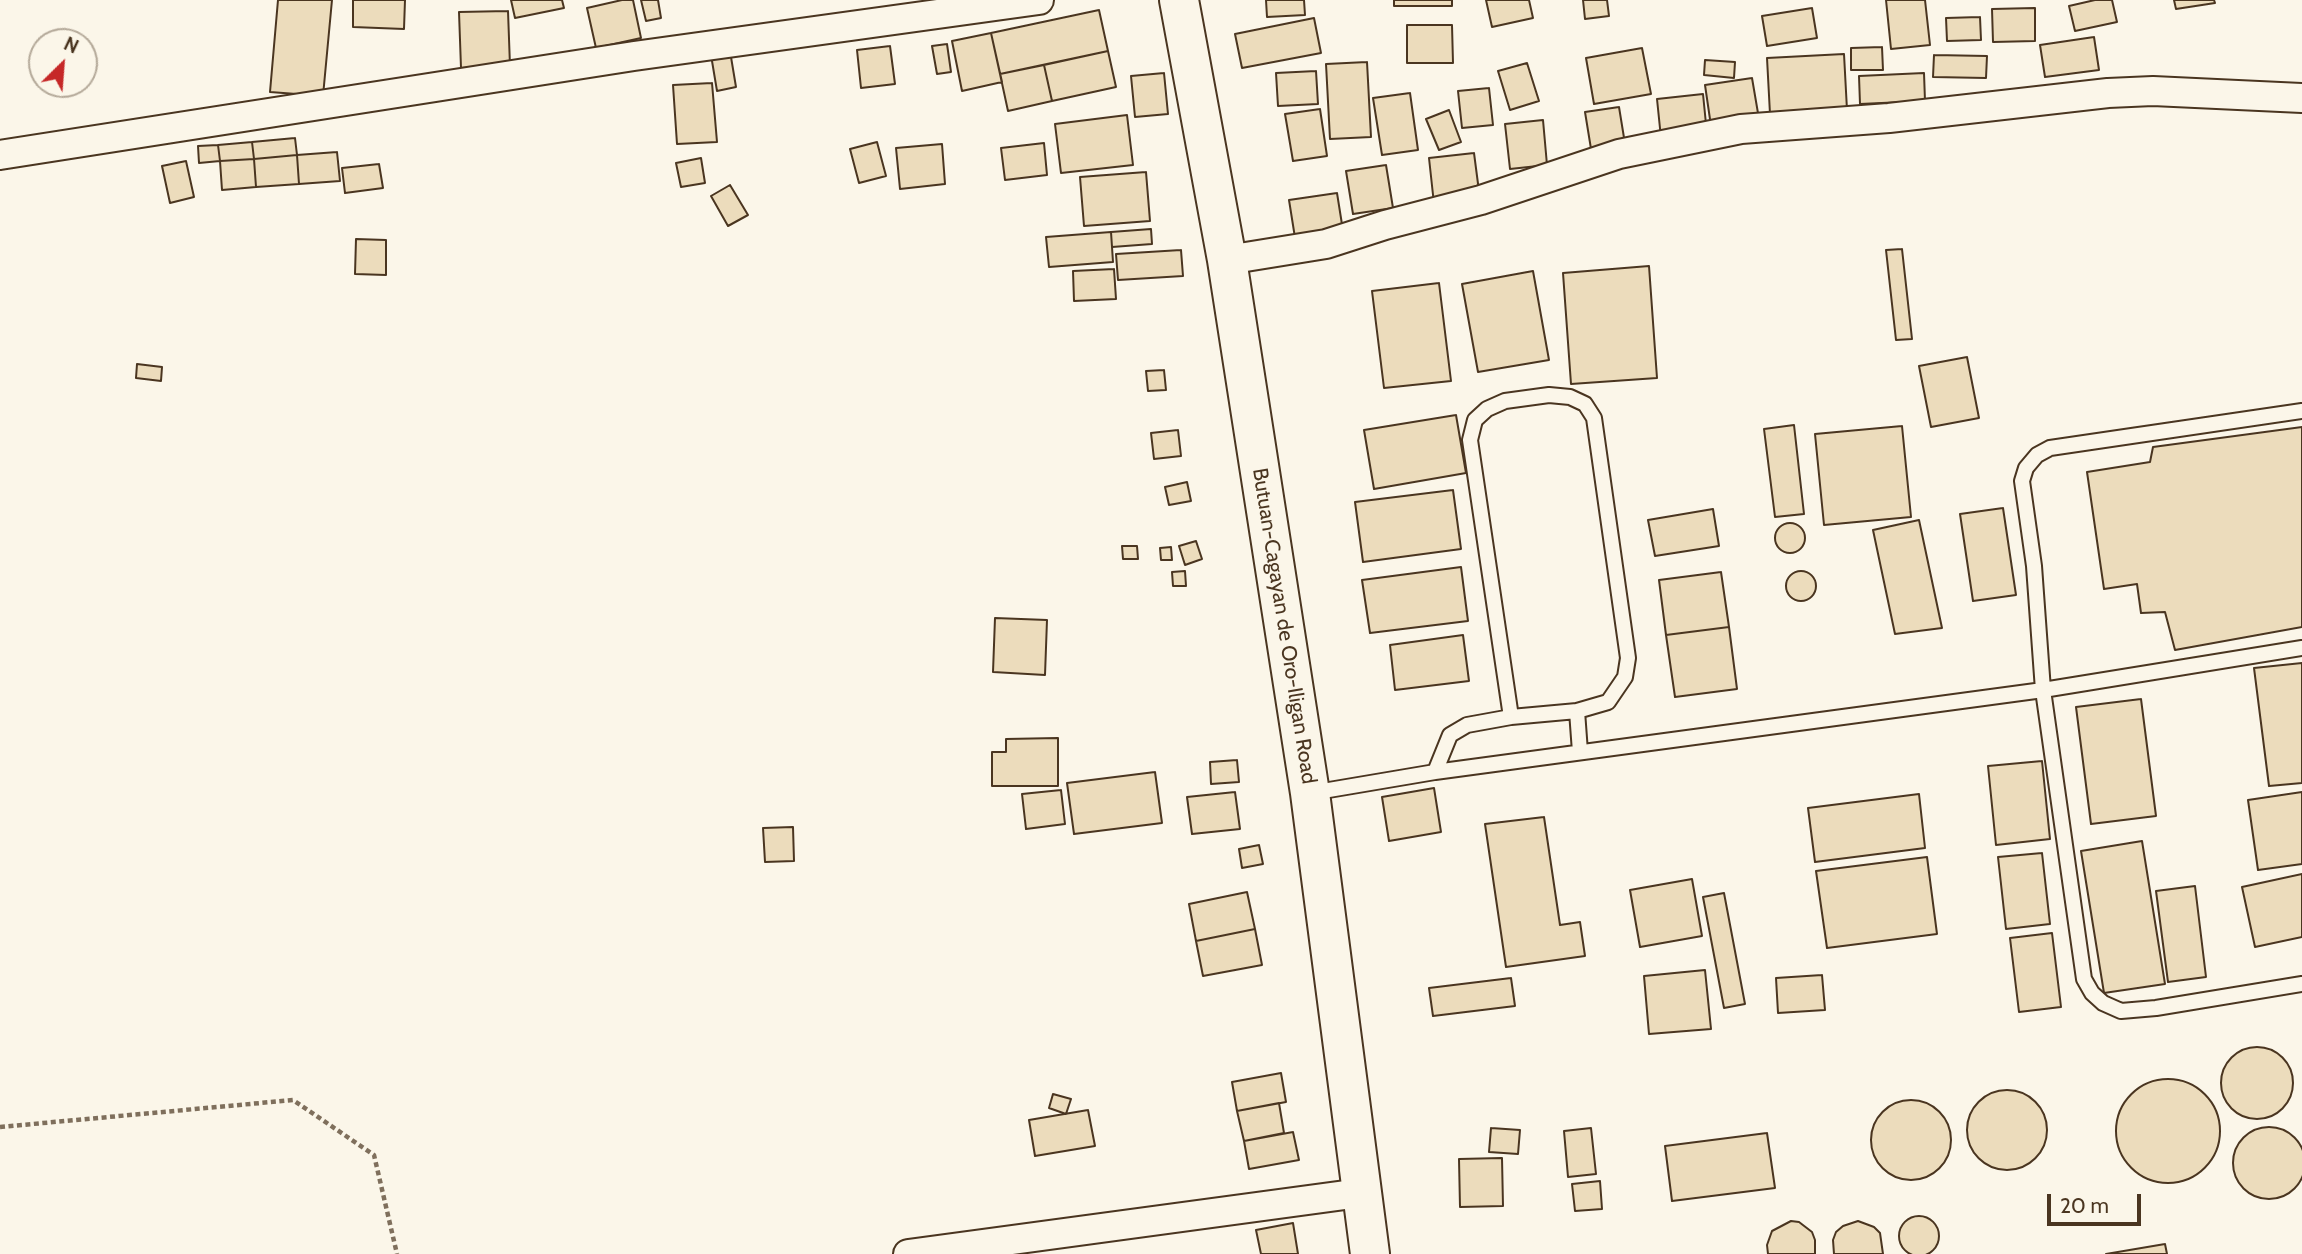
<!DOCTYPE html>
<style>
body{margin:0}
#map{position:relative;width:2302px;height:1254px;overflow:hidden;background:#fbf6e9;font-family:Cabin,sans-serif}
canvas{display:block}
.north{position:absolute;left:28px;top:28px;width:70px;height:70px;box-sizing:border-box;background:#fbf6e9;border:2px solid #b4a999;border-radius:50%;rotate:25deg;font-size:19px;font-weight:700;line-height:28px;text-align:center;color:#4a3520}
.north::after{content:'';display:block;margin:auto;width:24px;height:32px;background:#c62828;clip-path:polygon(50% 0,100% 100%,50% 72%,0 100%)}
.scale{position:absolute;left:2047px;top:1194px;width:94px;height:32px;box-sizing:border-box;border:4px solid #4a3520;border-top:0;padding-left:9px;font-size:21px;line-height:24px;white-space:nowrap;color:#4a3520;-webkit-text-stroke:5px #fbf6e9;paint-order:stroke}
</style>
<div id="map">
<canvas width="2302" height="1254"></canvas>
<div class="north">N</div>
<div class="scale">20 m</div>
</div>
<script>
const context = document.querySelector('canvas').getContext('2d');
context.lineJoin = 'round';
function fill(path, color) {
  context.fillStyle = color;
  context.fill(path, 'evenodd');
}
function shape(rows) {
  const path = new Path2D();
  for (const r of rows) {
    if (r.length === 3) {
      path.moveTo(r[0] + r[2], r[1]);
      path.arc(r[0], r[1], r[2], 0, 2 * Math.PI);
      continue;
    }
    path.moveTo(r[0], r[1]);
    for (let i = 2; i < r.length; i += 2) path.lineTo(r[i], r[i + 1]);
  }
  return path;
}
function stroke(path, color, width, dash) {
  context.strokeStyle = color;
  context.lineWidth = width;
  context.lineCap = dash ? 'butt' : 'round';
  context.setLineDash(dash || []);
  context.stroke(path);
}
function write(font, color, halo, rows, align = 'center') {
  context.font = font + ' Cabin,sans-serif';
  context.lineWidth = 5;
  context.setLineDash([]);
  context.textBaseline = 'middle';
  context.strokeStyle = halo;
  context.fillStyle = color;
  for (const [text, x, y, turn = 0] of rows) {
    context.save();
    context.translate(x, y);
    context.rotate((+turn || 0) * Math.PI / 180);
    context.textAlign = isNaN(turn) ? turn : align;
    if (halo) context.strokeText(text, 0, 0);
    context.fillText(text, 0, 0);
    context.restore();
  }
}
const building = shape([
 [278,0,332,0,323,96,270,92,278,0],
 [353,0,405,0,404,29,353,27,353,0],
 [511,0,562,0,564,8,515,18,511,0],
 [622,0,633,0,641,38,596,48,587,8,622,0],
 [641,0,658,0,661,18,646,21,641,0],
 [1266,0,1304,0,1305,15,1267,17,1266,0],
 [1394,0,1452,0,1452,6,1394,6,1394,0],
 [1486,0,1529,0,1533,18,1492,27,1486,0],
 [1583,0,1607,0,1609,16,1585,19,1583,0],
 [1886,0,1925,0,1930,45,1891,49,1886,0],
 [2095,0,2112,0,2117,22,2075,31,2069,6,2095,0],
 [2174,0,2214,0,2215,3,2176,9,2174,0],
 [1812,8,1817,38,1767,46,1762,16,1812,8],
 [2035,8,2035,41,1993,42,1992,9,2035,8],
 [1099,10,1108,51,1000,74,991,33,1099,10],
 [508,11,510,66,461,68,459,12,508,11],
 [1980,17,1981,40,1947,41,1946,18,1980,17],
 [1314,18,1321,53,1242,68,1235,34,1314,18],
 [1407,25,1452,25,1453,63,1407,63,1407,25],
 [991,33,1002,82,962,91,952,41,991,33],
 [2094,37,2099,70,2045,77,2040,45,2094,37],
 [947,44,951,72,937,74,932,46,947,44],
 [890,46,895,84,861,88,857,50,890,46],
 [1882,47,1883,70,1851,70,1851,48,1882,47],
 [1642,48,1651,94,1594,104,1586,58,1642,48],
 [730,51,736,87,717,91,711,55,730,51],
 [1108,51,1116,87,1052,101,1044,65,1108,51],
 [1844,54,1847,110,1770,114,1767,58,1844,54],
 [1934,55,1987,56,1986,78,1933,77,1934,55],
 [1705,60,1735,62,1734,78,1704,75,1705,60],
 [1367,62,1371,137,1330,139,1326,64,1367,62],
 [1527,63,1539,101,1510,110,1498,71,1527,63],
 [1044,65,1052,101,1008,111,1000,74,1044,65],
 [1316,71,1318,104,1278,106,1276,73,1316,71],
 [1164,73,1168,114,1135,117,1131,76,1164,73],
 [1924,73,1925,101,1860,104,1859,76,1924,73],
 [1752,78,1759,119,1711,126,1705,85,1752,78],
 [712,83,717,142,677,144,673,85,712,83],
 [1489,88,1493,125,1462,128,1458,91,1489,88],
 [1410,93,1418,150,1382,155,1373,98,1410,93],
 [1703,94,1707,134,1661,138,1657,99,1703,94],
 [1619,107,1626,150,1592,155,1585,112,1619,107],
 [1320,109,1327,156,1293,161,1285,114,1320,109],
 [1449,110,1461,142,1439,150,1426,119,1449,110],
 [1127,115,1133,165,1061,173,1055,124,1127,115],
 [1543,120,1547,165,1510,169,1505,124,1543,120],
 [295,138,297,155,254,159,252,142,295,138],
 [252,142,254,159,220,161,218,145,252,142],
 [877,142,886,176,859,183,850,149,877,142],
 [1044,143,1047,175,1005,180,1001,148,1044,143],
 [942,144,945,184,900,189,896,148,942,144],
 [218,145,220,161,199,163,198,146,218,145],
 [337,152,340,181,299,184,297,155,337,152],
 [1474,153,1480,199,1434,204,1429,158,1474,153],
 [297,155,299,184,256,187,254,159,297,155],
 [701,158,705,183,681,187,676,163,701,158],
 [254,159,256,187,222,190,220,161,254,159],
 [186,161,194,197,170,203,162,166,186,161],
 [379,164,383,188,345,193,342,168,379,164],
 [1386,165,1393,208,1353,214,1346,171,1386,165],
 [1146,172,1150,221,1084,226,1080,177,1146,172],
 [730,185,748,215,728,226,711,196,730,185],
 [1337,193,1344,237,1296,244,1289,200,1337,193],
 [1151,229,1152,244,1112,247,1111,232,1151,229],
 [1111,232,1113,262,1049,267,1046,237,1111,232],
 [356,239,386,240,386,275,355,274,356,239],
 [1902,249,1912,339,1896,340,1886,250,1902,249],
 [1181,250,1183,276,1118,280,1116,254,1181,250],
 [1649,266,1657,378,1571,384,1563,273,1649,266],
 [1114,269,1116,299,1074,301,1073,271,1114,269],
 [1533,271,1549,360,1478,372,1462,284,1533,271],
 [1439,283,1451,381,1384,388,1372,291,1439,283],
 [1967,357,1979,418,1931,427,1919,366,1967,357],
 [137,364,162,367,161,381,136,378,137,364],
 [1164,370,1166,390,1148,391,1146,371,1164,370],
 [1456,415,1466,473,1374,489,1364,430,1456,415],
 [1794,425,1804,514,1775,517,1764,429,1794,425],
 [1902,426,1911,517,1824,525,1815,434,1902,426],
 [2302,427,2302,627,2175,650,2165,612,2141,613,2137,584,2104,589,2087,472,2150,462,2153,447,2302,427],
 [1178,430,1181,456,1154,459,1151,433,1178,430],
 [1187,482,1191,501,1169,505,1165,487,1187,482],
 [1453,490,1461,549,1363,562,1355,502,1453,490],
 [2003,508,2016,595,1973,601,1960,514,2003,508],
 [1713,509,1719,546,1655,556,1648,520,1713,509],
 [1919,520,1942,628,1895,634,1873,530,1919,520],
 [1790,538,15],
 [1196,541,1202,559,1185,565,1179,546,1196,541],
 [1122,546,1137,546,1138,559,1123,559,1122,546],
 [1171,547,1172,560,1161,560,1160,548,1171,547],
 [1461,567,1468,621,1370,633,1362,580,1461,567],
 [1185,571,1186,586,1173,586,1172,572,1185,571],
 [1801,586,15],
 [1721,572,1729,627,1666,635,1659,580,1721,572],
 [995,618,1047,620,1045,675,993,672,995,618],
 [1729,627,1737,689,1675,697,1666,635,1729,627],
 [1463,635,1469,681,1395,690,1390,645,1463,635],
 [2302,663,2302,783,2269,786,2254,668,2302,663],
 [2141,699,2156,816,2091,824,2076,707,2141,699],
 [1058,738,1058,786,992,786,992,752,1006,752,1006,739,1058,738],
 [1237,760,1239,782,1211,784,1210,762,1237,760],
 [2042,761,2050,839,1996,845,1988,766,2042,761],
 [1155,772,1162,823,1074,834,1067,783,1155,772],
 [1434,788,1441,832,1389,841,1382,797,1434,788],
 [1061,790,1065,824,1026,829,1022,794,1061,790],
 [1235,792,1240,829,1192,834,1187,797,1235,792],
 [2302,792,2302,864,2258,870,2248,800,2302,792],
 [1919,794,1925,848,1815,862,1808,808,1919,794],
 [1544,817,1560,925,1580,922,1585,956,1506,967,1485,824,1544,817],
 [793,827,794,861,765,862,763,828,793,827],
 [2142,841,2165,984,2104,993,2081,851,2142,841],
 [1259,845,1263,864,1242,868,1239,849,1259,845],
 [2042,853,2050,924,2006,929,1998,857,2042,853],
 [1927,857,1937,934,1827,948,1816,871,1927,857],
 [2302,874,2302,937,2255,947,2242,887,2302,874],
 [1692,879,1702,936,1640,947,1630,890,1692,879],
 [2195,886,2206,977,2168,982,2156,891,2195,886],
 [1247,892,1255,929,1196,941,1189,904,1247,892],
 [1724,893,1745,1004,1724,1008,1703,897,1724,893],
 [1255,929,1262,965,1203,976,1196,941,1255,929],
 [2052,933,2061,1007,2019,1012,2010,938,2052,933],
 [1705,970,1711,1029,1649,1034,1644,976,1705,970],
 [1822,975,1825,1010,1778,1013,1776,978,1822,975],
 [1511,978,1515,1006,1433,1016,1429,988,1511,978],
 [2257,1083,36],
 [1281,1073,1286,1102,1237,1111,1232,1082,1281,1073],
 [2168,1131,52],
 [2007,1130,40],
 [1053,1094,1071,1099,1066,1114,1049,1108,1053,1094],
 [1911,1140,40],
 [1279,1103,1284,1133,1244,1141,1237,1111,1279,1103],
 [1088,1110,1095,1146,1035,1156,1029,1120,1088,1110],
 [2269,1163,36],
 [1491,1128,1520,1130,1518,1154,1489,1152,1491,1128],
 [1591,1128,1596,1174,1568,1177,1564,1131,1591,1128],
 [1293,1132,1299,1160,1249,1169,1244,1141,1293,1132],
 [1767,1133,1775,1188,1672,1201,1665,1146,1767,1133],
 [1502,1158,1503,1206,1460,1207,1459,1159,1502,1158],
 [1600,1181,1602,1209,1575,1211,1572,1184,1600,1181],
 [1919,1236,20],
 [1791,1221,1799,1222,1812,1232,1815,1240,1815,1254,1768,1254,1767,1245,1772,1231,1791,1221],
 [1858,1221,1874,1227,1880,1233,1883,1254,1834,1254,1833,1240,1836,1232,1843,1226,1858,1221],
 [1293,1223,1298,1254,1261,1254,1256,1230,1293,1223],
 [2165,1244,2167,1254,2106,1254,2165,1244]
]);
const path = shape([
 [0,1127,293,1100,374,1155,397,1254]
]);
const lane = shape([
 [1549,395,1570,397,1585,404,1594,418,1628,658,1625,677,1608,702,1577,711,1511,717,1470,440,1475,420,1487,409,1505,401,1549,395],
 [2302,411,2050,448,2037,455,2026,468,2022,481,2034,566,2043,690,2084,979,2092,993,2103,1003,2121,1011,2156,1008,2302,984],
 [1577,711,1580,752],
 [1435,772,1450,735,1467,725,1511,717],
 [1311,793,1435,772,2043,690,2302,648]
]);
const street = shape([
 [0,155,634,56,1039,0],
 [1227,260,1326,244,1385,225,1481,200,1619,154,1741,129,1889,118,2108,93,2153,91,2302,98],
 [908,1254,1360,1193]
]);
const highway = shape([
 [1179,0,1227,260,1310,793,1370,1254]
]);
const streetNames = [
 ["Butuan-Cagayan de Oro-Iligan Road",1284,626,81]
];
fill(building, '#ecdcbc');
stroke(building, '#4a3520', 2);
stroke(lane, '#4a3520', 18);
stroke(street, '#4a3520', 32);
stroke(highway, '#4a3520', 42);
stroke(path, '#7f6f5c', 4.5, [5, 3.5]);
stroke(lane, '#fbf6e9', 14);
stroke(street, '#fbf6e9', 28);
stroke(highway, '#fbf6e9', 38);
write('21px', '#4a3520', '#fbf6e9', streetNames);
</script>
